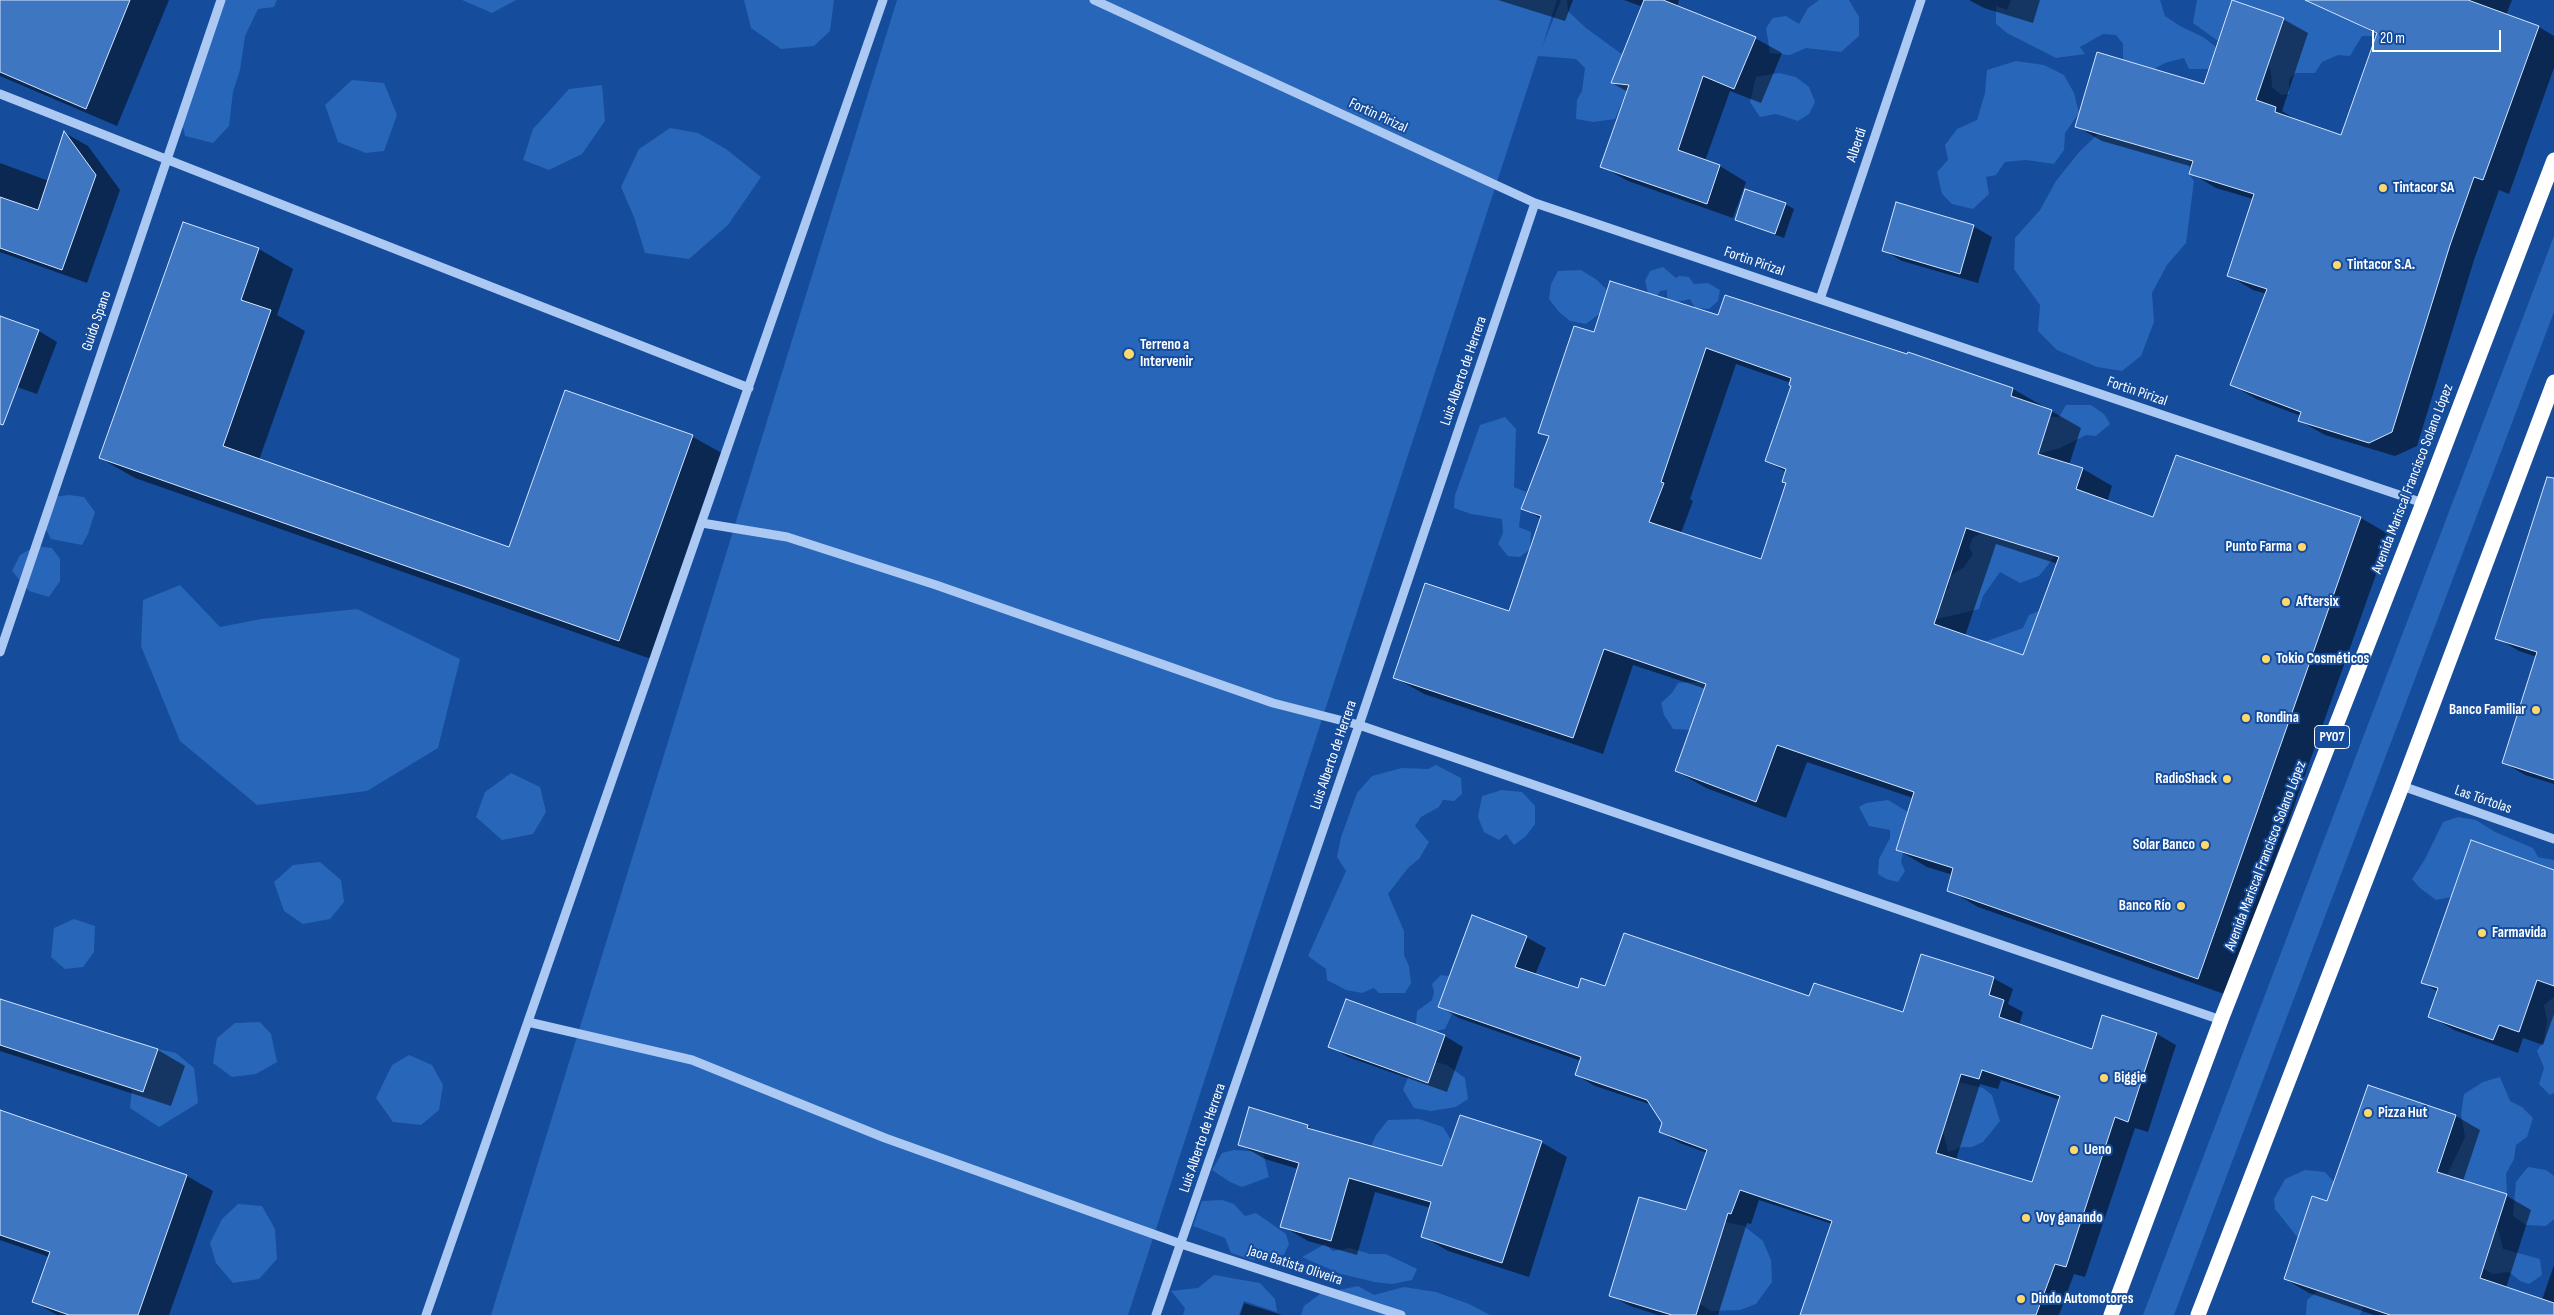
<!DOCTYPE html>
<meta charset="utf-8">
<style>
body{margin:0}
#map{position:relative;width:2554px;height:1315px;overflow:hidden;background:#154c9b;font-family:"Sofia Sans Condensed",sans-serif}
canvas{display:block}
.scale{position:absolute;left:2372px;top:30px;width:129px;height:22px;box-sizing:border-box;border:2px solid #fff;border-top:0;padding-left:6px;font-size:15px;line-height:18px;white-space:nowrap;color:#fff;-webkit-text-stroke:4px #154c9b;paint-order:stroke}
</style>
<div id="map">
<canvas width="2554" height="1315"></canvas>
<div class="scale">20 m</div>
</div>
<script>
const context = document.querySelector('canvas').getContext('2d');
context.lineJoin = 'round';
function fill(path, color) {
  context.fillStyle = color;
  context.fill(path, 'evenodd');
}
function shape(rows) {
  const path = new Path2D();
  for (const r of rows) {
    path.moveTo(r[0], r[1]);
    for (let i = 2; i < r.length; i += 2) path.lineTo(r[i], r[i + 1]);
  }
  return path;
}
function stroke(path, color, width, dash) {
  context.strokeStyle = color;
  context.lineWidth = width;
  context.lineCap = dash ? 'butt' : 'round';
  context.setLineDash(dash || []);
  context.stroke(path);
}
function write(font, color, halo, rows, align = 'center') {
  context.font = font + ' "Sofia Sans Condensed",sans-serif';
  context.lineWidth = 4;
  context.setLineDash([]);
  context.textBaseline = 'middle';
  context.strokeStyle = halo;
  context.fillStyle = color;
  for (const [text, x, y, turn = 0] of rows) {
    context.save();
    context.translate(x, y);
    context.rotate((+turn || 0) * Math.PI / 180);
    context.textAlign = isNaN(turn) ? turn : align;
    if (halo) context.strokeText(text, 0, 0);
    context.fillText(text, 0, 0);
    context.restore();
  }
}
const green = shape([
 [221,0,277,0,274,7,258,9,245,36,240,70,233,92,229,126,213,143,185,136,181,117],
 [462,0,516,0,492,13],
 [744,0,834,0,830,31,814,46,781,49,751,28],
 [897,0,1557,0,1542,47,1561,0,1567,0,1568,11,1586,28,1623,55,1611,83,1629,85,1615,119,1593,122,1576,119,1577,100,1582,91,1585,68,1576,59,1538,56,1128,1315,491,1315],
 [1819,0,1849,0,1859,17,1859,36,1841,52,1806,48,1790,55,1770,53,1766,28,1773,18,1786,16,1799,24,1808,8],
 [2011,0,2160,0,2165,16,2180,26,2203,37,2216,47,2209,69,2189,69,2184,58,2165,63,2154,69,2123,60,2123,44,2116,35,2103,34,2080,47,2085,54,2056,58,2007,33,1996,24,1996,6,2007,10],
 [2197,0,2232,0,2218,41,2193,23],
 [2232,0,2314,0,2341,16,2383,36,2362,36,2350,56,2338,55,2322,62,2315,73,2295,73,2289,80,2289,94,2281,95,2272,87,2271,72,2268,63,2283,18],
 [2016,61,2044,65,2064,75,2074,93,2079,113,2065,133,2064,150,2054,164,2026,160,2005,162,1996,175,1986,177,1989,194,1973,209,1952,204,1942,194,1937,172,1948,160,1945,145,1957,129,1977,120,1985,93,1987,70],
 [1779,73,1796,77,1809,87,1815,102,1809,114,1798,121,1776,114,1760,117,1750,102,1756,77],
 [352,80,384,83,397,115,384,151,366,153,338,142,325,105],
 [602,85,605,121,582,154,549,170,523,160,533,129,569,89],
 [670,128,698,133,726,149,761,177,728,225,689,259,645,253,634,217,621,187,639,149],
 [2099,133,2190,160,2189,174,2194,181,2186,243,2167,265,2152,293,2154,322,2141,356,2122,371,2097,367,2057,350,2038,331,2040,305,2014,269,2015,238,2040,210,2056,181,2079,152],
 [2554,236,2554,312,2174,1315,2143,1315],
 [1663,267,1676,278,1679,276,1689,277,1694,284,1708,283,1720,290,1718,301,1709,309,1695,308,1690,299,1677,302,1667,299,1667,290,1660,291,1657,296,1648,293,1645,281,1650,271],
 [1581,270,1597,280,1607,290,1599,314,1586,324,1570,321,1559,312,1549,299,1551,284,1558,271],
 [2066,405,2091,405,2104,414,2110,424,2096,436,2086,435,2060,448,2038,454,2049,417,2059,417],
 [1505,417,1516,429,1514,487,1526,492,1521,509,1519,527,1531,532,1530,549,1520,557,1508,556,1498,544,1503,533,1502,519,1471,514,1454,508,1455,495,1480,425],
 [69,495,84,497,95,512,88,534,82,545,51,539,43,524,52,497],
 [1981,533,2055,556,2039,576,2020,583,2000,572,1983,596,1979,609,1937,619,1931,614,1949,587,1950,576,1964,567,1973,554,1969,547,1973,538],
 [36,546,52,548,60,559,60,581,49,597,29,591,12,571,20,555],
 [180,585,220,627,261,619,357,609,460,659,438,748,367,791,257,805,180,741,141,646,143,600],
 [2039,611,2055,617,2046,641,2030,635,2023,656,1967,641,1987,641,2023,628,2029,615],
 [1690,682,1706,683,1690,730,1673,729,1664,715,1661,703,1672,693,1678,683],
 [1436,765,1461,778,1462,794,1454,801,1443,800,1439,807,1421,817,1415,826,1429,842,1419,859,1408,868,1388,894,1404,931,1404,955,1409,966,1411,983,1405,993,1379,993,1374,988,1362,993,1346,990,1327,980,1326,969,1308,956,1346,871,1337,857,1341,837,1357,793,1372,776,1402,768,1428,769],
 [511,773,540,787,546,812,533,834,502,840,476,817,485,792],
 [1502,790,1522,792,1535,806,1535,824,1526,836,1514,845,1506,834,1499,840,1484,832,1478,817,1482,796],
 [1888,800,1908,812,1896,850,1903,852,1901,862,1905,871,1898,882,1886,879,1878,874,1879,859,1890,838,1890,830,1869,826,1859,807,1866,803],
 [2458,817,2476,820,2495,832,2533,848,2538,857,2554,860,2554,906,2547,867,2471,840,2451,897,2436,900,2420,888,2412,879,2425,859,2443,822],
 [320,862,341,880,344,902,330,919,303,924,284,911,274,882,293,865],
 [74,919,95,926,94,952,83,967,65,969,51,957,54,928],
 [1441,975,1449,976,1448,981,1474,1011,1469,1018,1452,1014,1445,1029,1436,1031,1416,1024,1417,1011,1432,1000,1434,992,1432,984],
 [2554,997,2554,1093,2550,1095,2539,1084,2544,1068,2537,1051,2544,1041,2547,1021,2544,1005],
 [260,1022,271,1034,277,1062,256,1074,232,1077,213,1063,217,1038,235,1023],
 [158,1049,176,1053,194,1068,198,1103,159,1127,130,1108,132,1088,143,1092],
 [409,1055,432,1065,443,1085,439,1110,421,1125,393,1122,376,1098,392,1065],
 [1436,1062,1447,1065,1465,1078,1468,1099,1456,1107,1431,1111,1414,1108,1403,1090,1409,1075,1428,1082],
 [2500,1077,2510,1101,2522,1107,2533,1118,2527,1137,2516,1145,2514,1159,2506,1174,2507,1194,2447,1175,2465,1137,2461,1114,2464,1094,2483,1082],
 [1958,1082,1983,1088,1992,1095,2000,1121,1983,1142,1972,1147,1962,1147,1948,1152,1943,1131],
 [1419,1119,1443,1127,1451,1140,1441,1166,1371,1146,1376,1135,1388,1120],
 [1234,1150,1263,1152,1269,1177,1242,1187,1230,1182,1212,1170,1222,1153],
 [2528,1167,2546,1170,2554,1176,2554,1219,2546,1226,2526,1225,2513,1216,2516,1182],
 [2305,1170,2325,1172,2334,1182,2330,1202,2312,1196,2298,1238,2275,1209,2274,1199,2285,1179],
 [1222,1200,1234,1204,1245,1216,1256,1213,1286,1234,1289,1244,1284,1255,1268,1255,1253,1260,1231,1253,1225,1238,1193,1226,1202,1201],
 [238,1204,262,1206,275,1229,277,1259,259,1279,233,1283,216,1263,210,1243,222,1219],
 [1725,1222,1744,1226,1763,1241,1771,1260,1772,1282,1756,1304,1740,1310,1711,1311,1700,1304],
 [2497,1225,2503,1249,2540,1259,2542,1275,2529,1284,2520,1281,2509,1272,2493,1274,2484,1269],
 [1325,1244,1333,1251,1350,1248,1370,1254,1386,1254,1417,1269,1412,1280,1392,1284,1375,1282,1341,1274,1302,1257],
 [1214,1275,1260,1283,1275,1299,1277,1312,1244,1301,1239,1315,1183,1315,1185,1308,1171,1291,1198,1288],
 [1358,1286,1374,1295,1404,1287,1436,1292,1469,1304,1490,1315,1301,1315,1304,1306,1320,1294],
 [2318,1291,2364,1306,2360,1315,2306,1315,2307,1300]
]);
const shadow = shape([
 [0,0,169,0,117,126,0,76],
 [1498,0,1573,0,1565,21],
 [1624,0,1679,0,1677,7,1755,38,1782,53,1761,103,1730,91,1705,161,1720,166,1746,182,1733,218,1628,181,1601,166,1628,92,1612,83,1643,7],
 [1969,0,2040,0,2033,23,1984,8],
 [2348,0,2512,0,2506,15,2539,27,2554,36,2554,68,2509,194,2499,190,2474,260,2417,446,2395,456,2325,435,2300,421,2301,416,2256,399,2231,384,2267,294,2253,290,2228,275,2253,199,2216,188,2191,173,2193,167,2102,141,2076,126,2205,85,2283,19,2308,33,2282,111,2300,122,2342,136,2378,35,2342,16],
 [65,133,88,146,120,190,87,283,0,252,0,163,49,181],
 [1785,204,1794,209,1784,238,1737,220],
 [1973,226,1992,237,1978,283,1902,261,1883,250],
 [259,249,293,269,277,315,305,331,259,460,510,549,566,391,693,437,727,456,654,660,135,478,100,458],
 [1718,316,1908,355,1909,354,2013,389,2081,428,2069,465,2083,469,2112,486,2107,502,2153,519,2361,518,2390,535,2227,995,1978,907,1949,890,1953,875,1927,867,1898,850,1913,798,1807,762,1786,818,1706,788,1676,771,1706,689,1633,665,1603,754,1424,694,1394,677,1510,612,1541,519,1523,508,1550,438,1539,432,1594,334],
 [1736,364,1791,383,1792,386,1766,460,1786,472,1787,484,1761,560,1681,533,1693,501,1690,499],
 [1996,544,2058,564,2024,657,1965,636],
 [0,317,39,331,57,342,37,394,0,381],
 [2554,545,2554,784,2525,775,2503,762,2537,657,2519,651,2497,638],
 [2554,873,2554,1014,2543,1045,2523,1038,2518,1053,2454,1030,2430,1016,2438,992,2422,982],
 [1526,937,1546,948,1535,975,1579,990,1606,988,1810,998,1904,1014,1993,978,2013,989,2008,1004,2023,1012,2019,1025,2092,1050,2103,1016,2157,1034,2176,1045,2148,1132,2135,1128,2085,1277,2074,1274,2059,1315,1803,1315,1832,1224,1759,1200,1751,1224,1747,1223,1718,1315,1658,1315,1630,1306,1610,1295,1686,1212,1707,1153,1680,1143,1660,1132,1663,1123,1652,1105,1595,1086,1576,1075,1581,1061,1459,1018,1440,1007],
 [2001,1080,2060,1100,2033,1184,1956,1160,1980,1084,1998,1089],
 [0,1000,158,1050,185,1066,171,1106,0,1051],
 [1347,1001,1445,1036,1463,1047,1447,1092,1348,1057,1330,1046],
 [2368,1086,2456,1116,2480,1130,2463,1181,2507,1196,2531,1210,2506,1288,2542,1300,2554,1265,2554,1315,2374,1315,2309,1293,2285,1279,2328,1203],
 [1250,1108,1308,1126,1317,1132,1442,1168,1541,1142,1567,1157,1529,1277,1448,1251,1422,1236,1431,1208,1375,1192,1357,1255,1308,1241,1282,1226,1298,1169,1265,1159,1239,1144],
 [0,1112,187,1176,213,1191,169,1315,57,1315,34,1302,49,1257,0,1240],
 [1244,1303,1282,1315,1240,1315]
]);
const building = shape([
 [0,0,130,0,86,109,0,72,0,0],
 [1644,0,1663,0,1756,37,1734,89,1703,76,1678,150,1720,165,1707,204,1600,167,1629,85,1611,83,1644,0],
 [2232,0,2284,18,2256,100,2276,107,2275,112,2341,135,2377,33,2305,0,2468,0,2539,26,2483,180,2474,177,2450,245,2392,432,2369,443,2298,421,2301,412,2230,385,2267,289,2227,276,2254,194,2189,174,2193,161,2075,127,2097,52,2204,84,2232,0],
 [64,131,96,175,62,270,0,248,0,197,38,210,64,131],
 [1745,189,1786,203,1775,234,1735,220,1745,189],
 [1896,202,1974,225,1960,274,1882,251,1896,202],
 [183,222,259,248,241,300,271,310,223,446,509,547,565,390,693,435,619,641,99,458,183,222],
 [1610,281,1718,315,1725,295,1907,354,1908,352,2013,388,2011,396,2052,410,2038,454,2083,468,2076,489,2153,517,2176,455,2361,517,2198,979,1947,891,1953,868,1896,850,1914,792,1777,745,1756,802,1675,771,1706,684,1604,649,1573,738,1393,678,1425,583,1509,611,1541,516,1521,509,1549,436,1538,433,1574,326,1594,332,1610,281],
 [1706,348,1791,378,1789,385,1791,386,1765,461,1786,469,1782,482,1786,483,1761,559,1649,522,1664,483,1661,482,1706,348],
 [1966,528,2059,557,2023,655,1934,624,1966,528],
 [0,316,39,330,3,425,0,424,0,316],
 [2547,477,2554,478,2554,780,2502,763,2537,652,2495,639,2547,477],
 [2471,840,2554,870,2554,986,2537,980,2519,1032,2499,1025,2493,1040,2428,1017,2438,988,2421,983,2471,840],
 [1472,915,1527,936,1515,967,1578,988,1581,978,1605,986,1624,933,1809,996,1814,983,1903,1012,1921,954,1994,977,1989,995,2004,1000,1999,1017,2092,1049,2102,1015,2157,1033,2128,1122,2115,1117,2066,1267,2055,1264,2036,1315,1800,1315,1832,1221,1740,1190,1731,1214,1728,1213,1696,1315,1672,1315,1609,1296,1639,1197,1686,1210,1707,1150,1659,1132,1662,1123,1647,1100,1575,1075,1581,1057,1438,1007,1472,915],
 [1982,1070,2060,1096,2032,1182,1936,1153,1961,1074,1979,1079,1982,1070],
 [0,999,158,1049,143,1092,0,1045,0,999],
 [1346,999,1445,1035,1428,1083,1328,1047,1346,999],
 [2368,1085,2456,1115,2437,1172,2507,1194,2480,1278,2554,1303,2554,1315,2390,1315,2284,1279,2312,1196,2327,1201,2368,1085],
 [1249,1107,1308,1125,1307,1128,1442,1166,1460,1115,1542,1141,1502,1263,1421,1237,1431,1202,1349,1178,1331,1241,1280,1227,1299,1163,1238,1145,1249,1107],
 [0,1110,187,1175,138,1315,69,1315,32,1302,50,1252,0,1235,0,1110]
]);
const minor = shape([
 [1094,0,1535,203,2423,503],
 [0,94,749,388],
 [1820,299,1921,0],
 [702,523,787,537,936,585,1273,703,1359,725,2221,1020],
 [0,652,221,0],
 [2402,786,2554,839],
 [528,1022,692,1060,885,1138,1181,1244,1401,1315],
 [426,1315,883,0],
 [1156,1315,1359,725,1535,203]
]);
const highway = shape([
 [2111,1315,2221,1020,2423,503,2554,160],
 [2198,1315,2402,786,2554,382]
]);
const markers = [
 [2383,188,5,"#ffd96c"],
 [2337,265,5,"#ffd96c"],
 [1129,354,6,"#ffd96c"],
 [2302,547,5,"#ffd96c"],
 [2286,602,5,"#ffd96c"],
 [2266,659,5,"#ffd96c"],
 [2536,710,5,"#ffd96c"],
 [2246,718,5,"#ffd96c"],
 [2227,779,5,"#ffd96c"],
 [2205,845,5,"#ffd96c"],
 [2181,906,5,"#ffd96c"],
 [2482,933,5,"#ffd96c"],
 [2104,1078,5,"#ffd96c"],
 [2368,1113,5,"#ffd96c"],
 [2074,1150,5,"#ffd96c"],
 [2026,1218,5,"#ffd96c"],
 [2021,1299,5,"#ffd96c"]
];
const shields = [
 [2332,737,35]
];
const shieldNames = [
 ["PY07",2332,737]
];
const streetNames = [
 ["Fortin Pirizal",1378,116,25],
 ["Alberdi",1857,145,-71],
 ["Fortin Pirizal",1754,262,19],
 ["Guido Spano",97,321,-71],
 ["Luis Alberto de Herrera",1464,371,-71],
 ["Fortin Pirizal",2137,392,19],
 ["Avenida Mariscal Francisco Solano López",2413,479,-69],
 ["Luis Alberto de Herrera",1334,755,-71],
 ["Las Tórtolas",2483,800,19],
 ["Avenida Mariscal Francisco Solano López",2266,856,-69],
 ["Luis Alberto de Herrera",1203,1138,-71],
 ["Jaoa Batista Oliveira",1295,1266,18]
];
const poiNames = [
 ["Tintacor SA",2393,188],
 ["Tintacor S.A.",2347,265],
 ["Terreno a",1140,345],
 ["Intervenir",1140,362],
 ["Punto Farma",2292,547,"right"],
 ["Aftersix",2296,602],
 ["Tokio Cosméticos",2276,659],
 ["Banco Familiar",2526,710,"right"],
 ["Rondina",2256,718],
 ["RadioShack",2217,779,"right"],
 ["Solar Banco",2195,845,"right"],
 ["Banco Río",2171,906,"right"],
 ["Farmavida",2492,933],
 ["Biggie",2114,1078],
 ["Pizza Hut",2378,1113],
 ["Ueno",2084,1150],
 ["Voy ganando",2036,1218],
 ["Dindo Automotores",2031,1299]
];
fill(green, '#2866b9');
fill(shadow, '#0007');
fill(building, '#3e76c2');
stroke(building, '#d3e5fd', 1);
stroke(minor, '#abc9f3', 9);
stroke(highway, '#fff', 15);
for (const [x, y, r, color] of markers) {
  const dot = new Path2D();
  dot.arc(x, y, r, 0, 2 * Math.PI);
  context.fillStyle = color;
  context.fill(dot);
  stroke(dot, '#154c9b', 2);
}
for (const [x, y, w] of shields) {
  const box = new Path2D();
  box.roundRect(x - w / 2, y - 11.5, w, 23, 4);
  context.fillStyle = '#154c9b';
  context.fill(box);
  stroke(box, '#fff', 1);
}
write('bold 14px', '#fff', null, shieldNames);
write('15px', '#fff', '#154c9b', streetNames);
write('bold 15px', '#fff', '#154c9b', poiNames, 'left');
</script>
